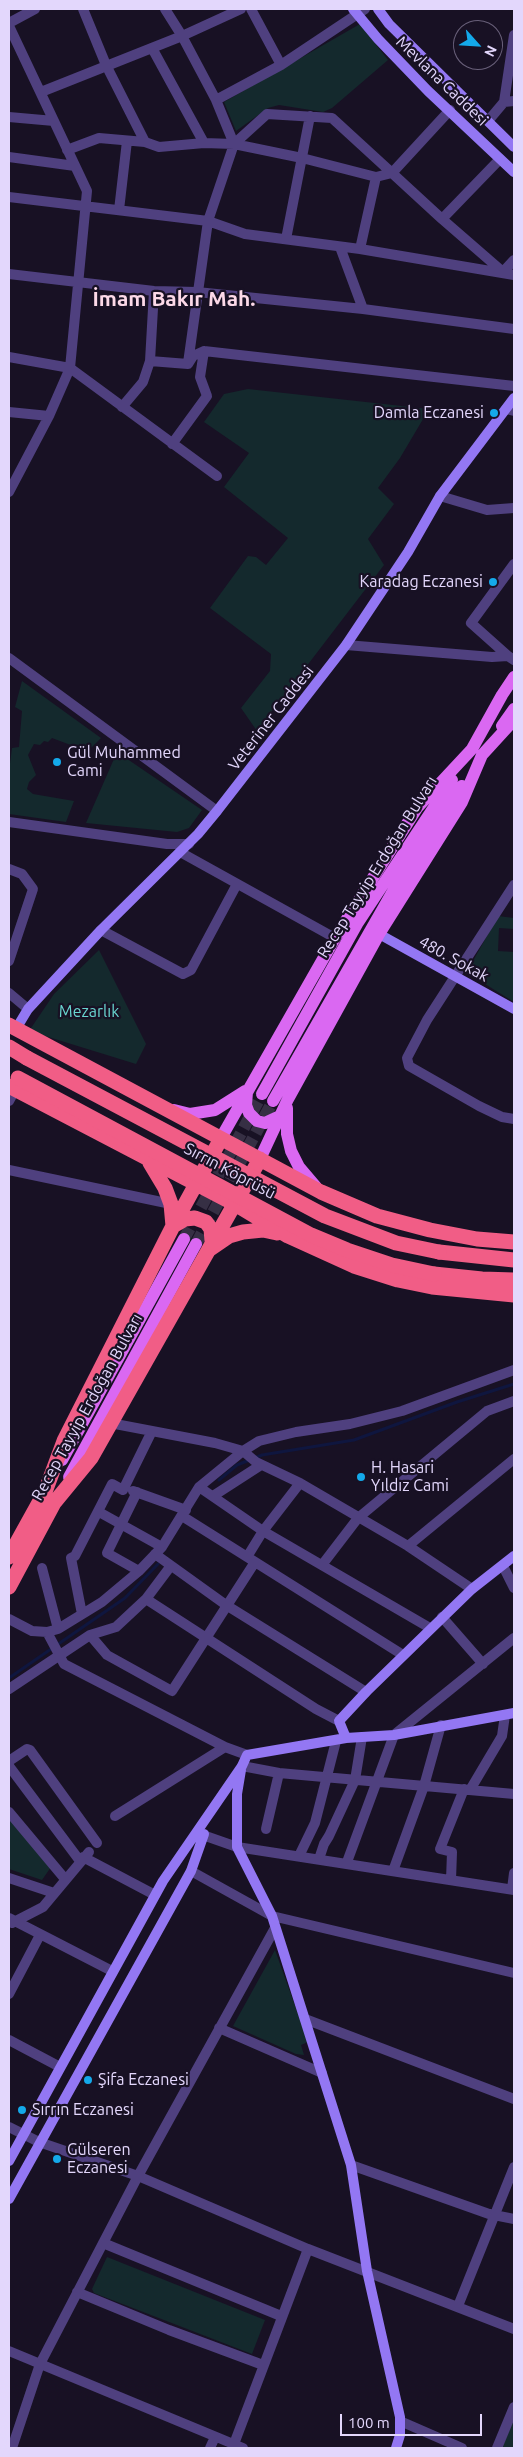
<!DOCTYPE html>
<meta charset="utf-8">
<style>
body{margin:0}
#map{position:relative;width:523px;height:2457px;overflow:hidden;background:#181124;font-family:Ubuntu,sans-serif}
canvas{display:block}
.frame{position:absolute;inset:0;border:10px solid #e3d7fc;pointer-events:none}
.north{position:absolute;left:453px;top:20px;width:50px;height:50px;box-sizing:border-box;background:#181124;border:1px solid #69607a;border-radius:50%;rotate:116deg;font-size:14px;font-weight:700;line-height:20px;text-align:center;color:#e3d7fc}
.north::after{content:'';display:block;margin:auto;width:18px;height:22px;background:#14a9ea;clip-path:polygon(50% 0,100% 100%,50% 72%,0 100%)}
.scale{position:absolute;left:340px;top:2414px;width:142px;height:22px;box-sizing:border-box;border:2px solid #e3d7fc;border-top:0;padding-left:6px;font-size:15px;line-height:18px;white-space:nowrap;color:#e3d7fc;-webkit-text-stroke:4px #181124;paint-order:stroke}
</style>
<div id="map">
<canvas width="523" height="2457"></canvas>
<div class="frame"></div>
<div class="north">N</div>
<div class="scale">100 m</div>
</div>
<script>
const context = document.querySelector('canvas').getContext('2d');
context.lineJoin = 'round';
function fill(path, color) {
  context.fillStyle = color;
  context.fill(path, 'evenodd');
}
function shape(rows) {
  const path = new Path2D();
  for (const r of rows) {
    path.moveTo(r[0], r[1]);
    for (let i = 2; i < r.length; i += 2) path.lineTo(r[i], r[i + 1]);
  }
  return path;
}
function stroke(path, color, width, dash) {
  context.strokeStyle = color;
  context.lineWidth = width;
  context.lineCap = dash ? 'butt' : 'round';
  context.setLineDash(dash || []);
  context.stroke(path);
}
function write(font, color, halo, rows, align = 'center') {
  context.font = font + ' Ubuntu,sans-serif';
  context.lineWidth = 4.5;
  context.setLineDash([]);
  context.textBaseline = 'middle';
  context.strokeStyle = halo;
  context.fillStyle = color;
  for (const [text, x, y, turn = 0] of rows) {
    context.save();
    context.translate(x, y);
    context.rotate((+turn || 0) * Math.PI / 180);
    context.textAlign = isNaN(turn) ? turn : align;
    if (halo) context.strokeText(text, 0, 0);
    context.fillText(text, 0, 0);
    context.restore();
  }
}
const green = shape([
 [360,24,388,60,332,108,323,112,279,105,268,108,236,131,224,102],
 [248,389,429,409,400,458,378,488,394,504,368,539,384,565,257,731,241,708,270,671,271,654,210,608,248,556,256,557,266,565,288,538,224,487,249,453,204,422,224,394],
 [22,681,101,738,91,748,76,747,52,738,48,742,44,741,40,745,34,744,28,755,36,775,29,782,27,789,33,794,74,801,66,822,9,814,9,771,12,748,19,747,22,711,15,707],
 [117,752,202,810,189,828,177,832,86,823],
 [498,916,514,918,514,929,499,928,498,951,514,952,514,1002,469,974,468,970],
 [99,950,146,1044,136,1064,29,1031,54,994],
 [9,1817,51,1867,42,1880,9,1869],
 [275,1950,308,2042,301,2045,304,2055,296,2054,233,2026],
 [107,2257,265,2320,252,2354,94,2293,92,2289],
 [514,2419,514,2448,502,2448]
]);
const stream = shape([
 [219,1480,237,1465,262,1455,354,1440,457,1402,514,1384],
 [9,1678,125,1598,158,1564]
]);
const primaryTunnel = shape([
 [184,1239,262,1094],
 [196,1244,273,1101]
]);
const street = shape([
 [83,9,106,65,145,142],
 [165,9,182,36,216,100,234,144,208,221,188,363],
 [251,9,281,65],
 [9,23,35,9],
 [9,26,87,191,70,368,49,416,9,492],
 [152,48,204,143],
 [41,92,182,36,241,9],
 [216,100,281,65,365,9],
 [504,102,514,35],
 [450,110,392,173,376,177,302,158,234,144,267,114,332,118,392,173,442,219,503,272,514,260],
 [9,117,54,121],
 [488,121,504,102,514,101],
 [67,150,99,138,145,142,159,147,204,143,234,144],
 [9,157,75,166],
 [9,197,208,221,245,234,360,249,514,275],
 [119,210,127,141],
 [442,219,500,159],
 [286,239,310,116],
 [340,247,363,309],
 [360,249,376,177],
 [9,274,154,291,197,292,363,309,514,329],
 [154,291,150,361,188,364,193,356,204,351,514,386],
 [9,357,70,368,217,476],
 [122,407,143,382,150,361],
 [506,409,514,411],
 [9,412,49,416],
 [172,444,207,396,200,377,204,351],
 [440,496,487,510,514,508],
 [346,645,492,657,508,656,514,660],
 [508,656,471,623,514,564],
 [9,658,217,811],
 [9,822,167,844,189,844],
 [180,852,335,938],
 [9,869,22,874,33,889,9,961],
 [514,885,427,1020,407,1058,409,1066,479,1106,502,1117,514,1119],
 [101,930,183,974,191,970,237,884],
 [9,993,28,1009],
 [9,1101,15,1090],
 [9,1170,171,1204],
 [110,1423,215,1443,243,1451,256,1462,300,1483,408,1546,472,1589],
 [199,1487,263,1531,430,1628],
 [133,1491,186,1510],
 [137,1492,107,1553,139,1571],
 [213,1496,261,1465],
 [99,1512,162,1547],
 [182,1516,403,1655],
 [408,1546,514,1459],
 [155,1554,226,1605,366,1692],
 [247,1557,263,1531,300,1483],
 [322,1565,358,1518,487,1411,514,1401],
 [503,1566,514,1588],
 [42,1568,58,1629],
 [146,1599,316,1709,339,1721],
 [82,1614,71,1558,75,1556,112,1484,123,1490,152,1431],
 [442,1617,483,1664],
 [9,1619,32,1631,47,1632,58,1629,102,1602,139,1571,162,1547,199,1487,243,1451,259,1441,296,1432,350,1424,402,1411,514,1370],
 [47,1632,64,1664,225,1747,247,1755],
 [90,1635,107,1655,172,1691,255,1562],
 [9,1689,90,1635,116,1627,146,1599,170,1567],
 [9,1764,9,1761,27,1749,30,1750,97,1843],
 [9,1766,80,1861],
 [242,1766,279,1773,514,1794],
 [470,1790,502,1736,505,1715],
 [9,1812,65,1879],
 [115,1816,225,1747],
 [266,1829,279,1773],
 [197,1833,237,1847,514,1890],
 [299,1856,315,1823,336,1741],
 [83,1857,155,1895],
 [319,1859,324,1844,329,1836,355,1780,362,1737],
 [347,1862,394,1735,514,1638],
 [191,1871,272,1916,514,1973],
 [393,1871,424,1786,441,1725],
 [9,1878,54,1893],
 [451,1880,452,1852,440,1849,464,1789],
 [512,1889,514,1873],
 [9,1918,112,1971],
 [12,1923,43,1907,89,1852],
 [9,1994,40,1935],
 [305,2019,514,2099],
 [219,2028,322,2073],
 [9,2040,60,2067],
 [9,2127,39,2142,138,2176,308,2249,514,2329],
 [351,2165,489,2214,514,2219],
 [103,2243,281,2316],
 [77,2292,169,2330,263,2365],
 [458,2306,514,2167],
 [9,2351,243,2448],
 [400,2421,462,2448],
 [234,2444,308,2249],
 [12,2448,40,2364,138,2176,275,1928],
 [210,2448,215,2437],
 [497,2448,514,2407]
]);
const secondary = shape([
 [353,9,378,39,428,91,514,172],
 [378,9,389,24,514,147],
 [379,934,514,1009],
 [16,1029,28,1009,101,930,198,834,217,811,346,645,408,552,440,496,514,398],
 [346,1738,339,1721,366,1692,472,1589,514,1556],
 [241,1770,237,1794,237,1847,272,1916,351,2165,367,2271,400,2417,400,2435,396,2448],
 [9,2161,163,1881,242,1766,247,1755,346,1738,394,1735,514,1713],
 [9,2199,191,1871,204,1834]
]);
const primary = shape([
 [502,726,514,709],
 [247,1092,246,1105,249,1113,257,1121,265,1123,280,1116],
 [262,1094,357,924,452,780],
 [273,1101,404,872,462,786],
 [287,1108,287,1134,291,1151,299,1167,316,1187],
 [174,1110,190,1114,215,1110,245,1091],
 [221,1138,335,938,417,808,472,749,502,695,514,677],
 [260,1159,288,1099,379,934,462,802,482,755,514,720],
 [62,1460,184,1239],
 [69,1477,196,1244]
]);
const highway = shape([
 [9,1025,321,1192,377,1216,430,1230,477,1239,514,1242],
 [9,1047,27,1058],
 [9,1086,235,1204,288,1236,354,1266,398,1280,432,1287,514,1295],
 [150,1163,165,1188,171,1204,173,1226],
 [173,1226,185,1219,195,1218,206,1222,211,1229,212,1241],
 [210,1249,229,1236,243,1232,263,1230,277,1233],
 [439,1252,514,1260],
 [434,1274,482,1279,514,1280],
 [9,1557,45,1492,64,1441,173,1226,218,1144],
 [9,1587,54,1503,91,1458,260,1159]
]);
const highwayBridge = shape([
 [27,1058,325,1216,396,1243,439,1252],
 [18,1078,311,1235,347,1250,392,1265,434,1274]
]);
const markers = [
 [494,413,5,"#14a9ea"],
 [493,582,5,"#14a9ea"],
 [57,762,5,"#14a9ea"],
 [361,1477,5,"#14a9ea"],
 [88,2080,5,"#14a9ea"],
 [22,2110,5,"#14a9ea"],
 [57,2159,5,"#14a9ea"]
];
const streetNames = [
 ["Mevlana Caddesi",442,81,44],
 ["Veteriner Caddesi",271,718,-52],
 ["Recep Tayyip Erdoğan Bulvarı",377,867,-58],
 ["480. Sokak",454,959,29],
 ["Sırrın Köprüsü",230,1171,28],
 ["Recep Tayyip Erdoğan Bulvarı",87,1407,-61]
];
const poiNames = [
 ["Damla Eczanesi",484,413,"right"],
 ["Karadag Eczanesi",483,582,"right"],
 ["Gül Muhammed",67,753],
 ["Cami",67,771],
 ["H. Hasari",371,1468],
 ["Yıldız Cami",371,1486],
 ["Şifa Eczanesi",98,2080],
 ["Sırrın Eczanesi",32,2110],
 ["Gülseren",67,2150],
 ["Eczanesi",67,2168]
];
const parkNames = [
 ["Mezarlık",89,1012]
];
const districtNames = [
 ["İmam Bakır Mah.",174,299]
];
fill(green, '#14292d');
stroke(stream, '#0f163f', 3);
stroke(primaryTunnel, '#362f44', 12, [12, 6]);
stroke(street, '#4f407f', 10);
stroke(secondary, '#9377f3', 10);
stroke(primary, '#da68f2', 12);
stroke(highway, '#f15d86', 15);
stroke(highwayBridge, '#f15d86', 15);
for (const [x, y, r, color] of markers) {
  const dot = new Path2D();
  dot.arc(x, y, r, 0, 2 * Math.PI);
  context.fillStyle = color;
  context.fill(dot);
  stroke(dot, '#181124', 2);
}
write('16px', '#e3d7fc', '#181124', streetNames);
write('16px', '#e3d7fc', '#181124', poiNames, 'left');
write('16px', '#69d6d1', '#181124', parkNames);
write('bold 21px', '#fcd9e8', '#181124', districtNames);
</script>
